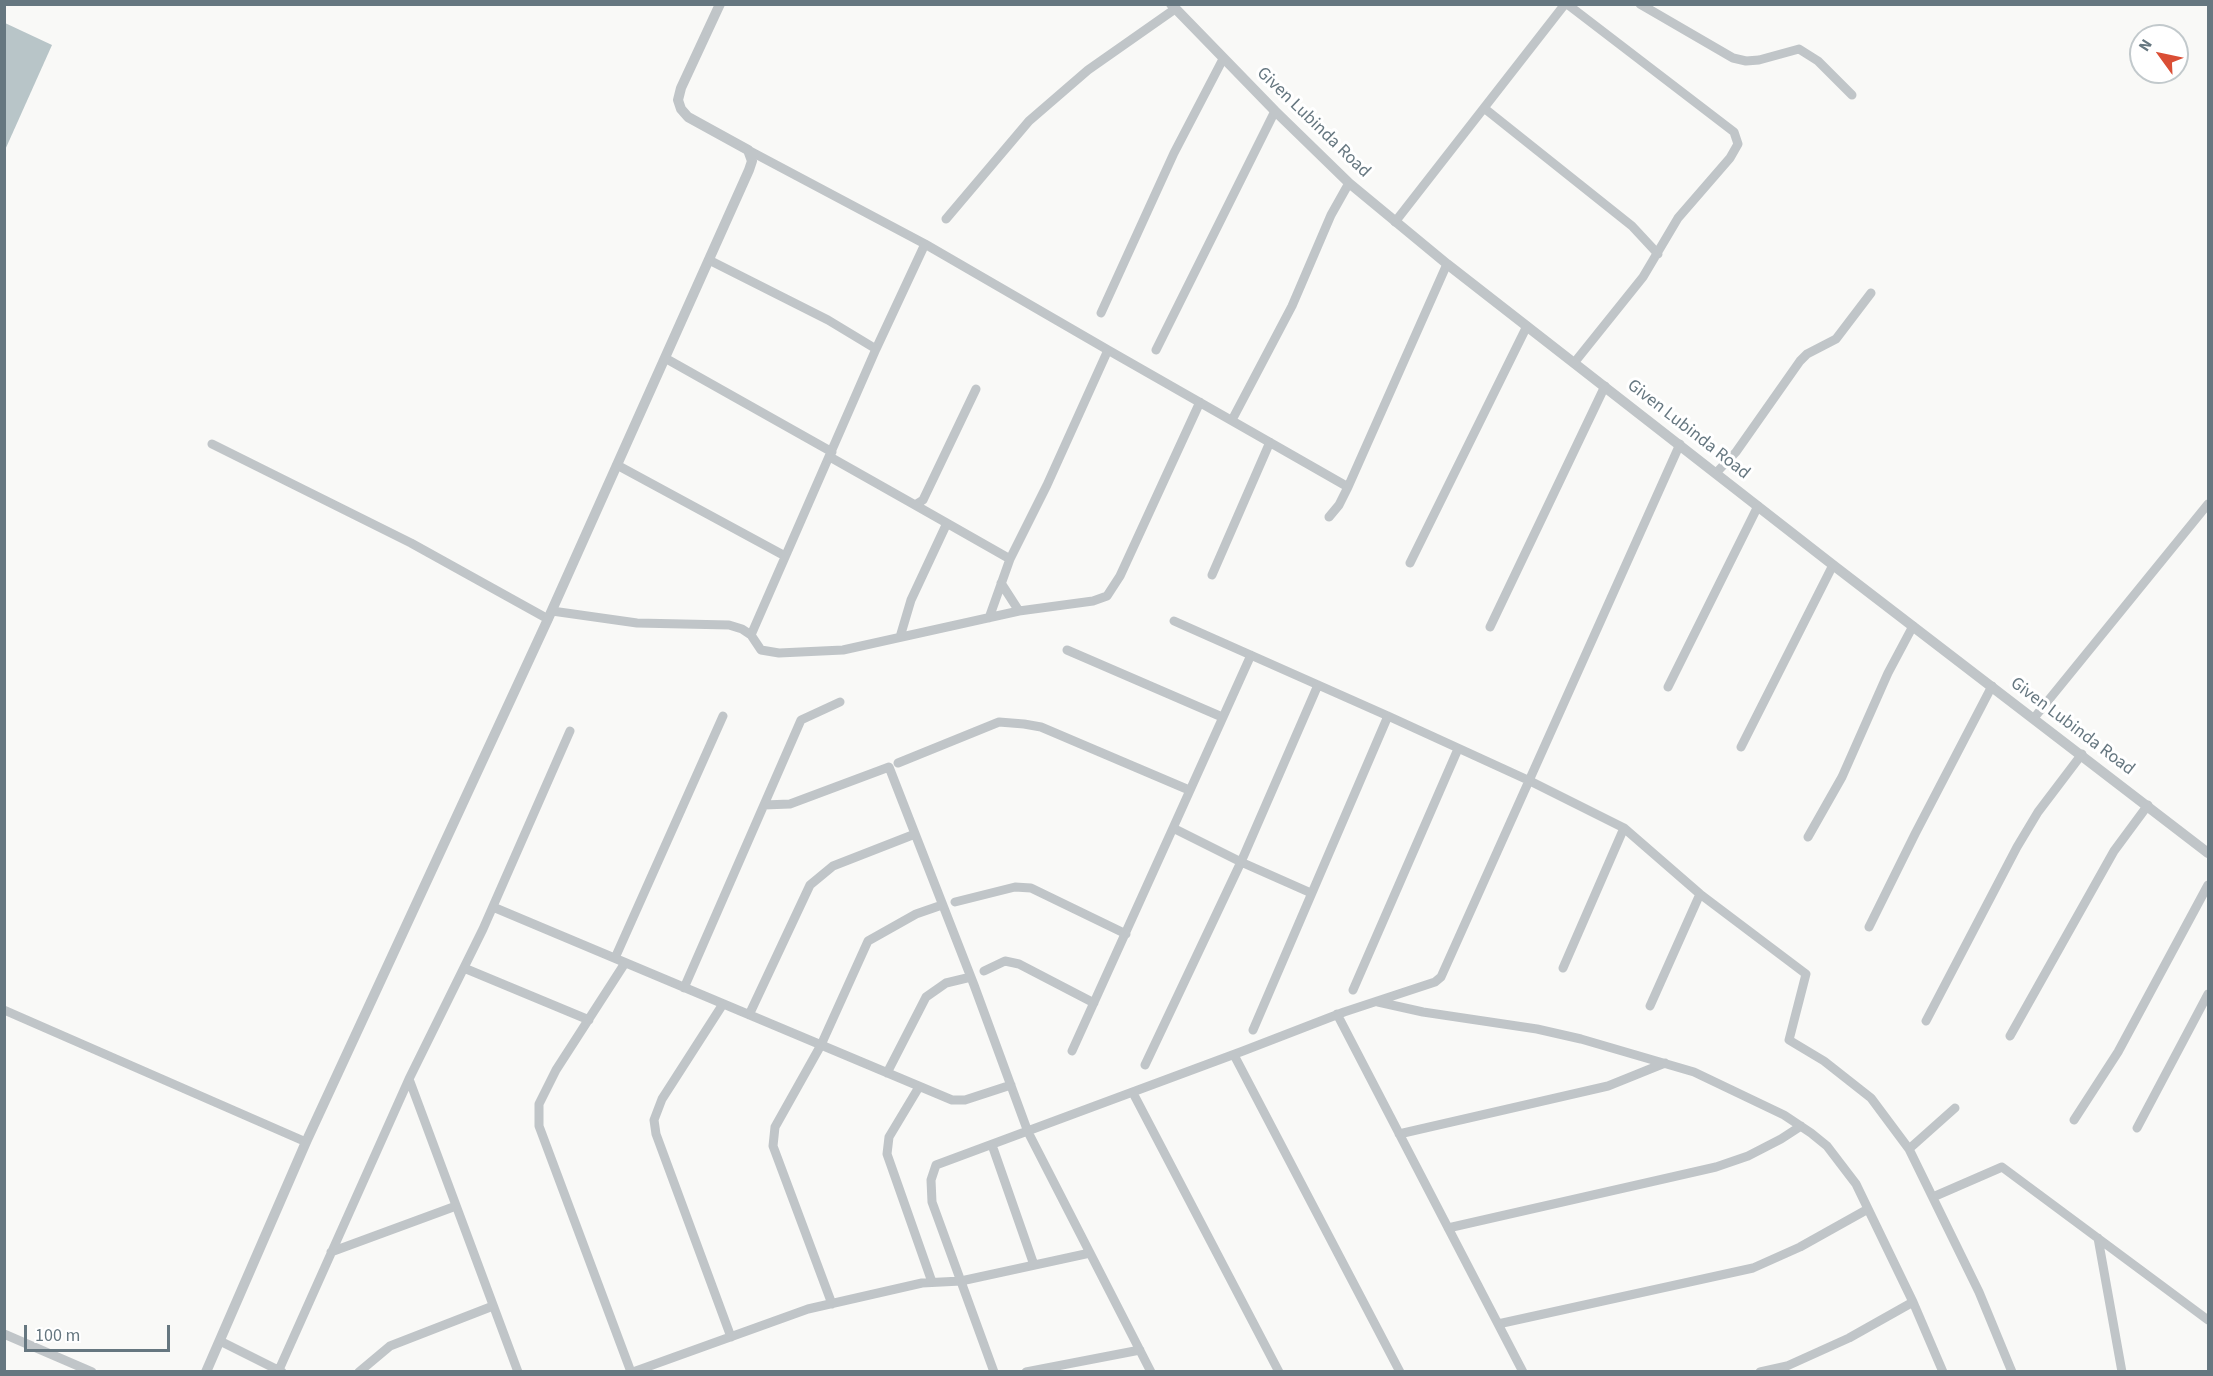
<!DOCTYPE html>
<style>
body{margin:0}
#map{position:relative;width:2213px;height:1376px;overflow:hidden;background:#f9f9f7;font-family:"Source Sans 3",sans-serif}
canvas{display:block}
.frame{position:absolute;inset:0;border:6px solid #667780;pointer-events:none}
.north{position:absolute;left:2129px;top:24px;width:60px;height:60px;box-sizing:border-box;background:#fff;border:2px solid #c2c9cc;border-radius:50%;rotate:303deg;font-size:16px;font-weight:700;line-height:24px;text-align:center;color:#667780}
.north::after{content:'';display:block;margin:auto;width:21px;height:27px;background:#da4e35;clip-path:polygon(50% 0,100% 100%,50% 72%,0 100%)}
.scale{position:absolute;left:24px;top:1325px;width:146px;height:27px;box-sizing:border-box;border:3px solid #667780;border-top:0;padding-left:8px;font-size:18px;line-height:21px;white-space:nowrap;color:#667780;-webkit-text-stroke:4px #fff;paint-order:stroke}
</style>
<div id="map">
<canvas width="2213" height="1376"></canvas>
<div class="frame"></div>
<div class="north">N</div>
<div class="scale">100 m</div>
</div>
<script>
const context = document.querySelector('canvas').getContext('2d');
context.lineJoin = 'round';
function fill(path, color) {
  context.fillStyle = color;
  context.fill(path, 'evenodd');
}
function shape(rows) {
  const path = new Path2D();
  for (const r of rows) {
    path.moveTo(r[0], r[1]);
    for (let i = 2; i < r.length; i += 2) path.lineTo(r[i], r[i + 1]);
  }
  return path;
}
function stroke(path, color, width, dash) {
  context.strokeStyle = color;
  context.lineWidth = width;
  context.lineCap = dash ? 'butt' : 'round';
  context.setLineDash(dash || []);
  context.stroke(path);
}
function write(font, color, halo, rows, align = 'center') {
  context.font = font + ' "Source Sans 3",sans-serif';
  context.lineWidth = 6;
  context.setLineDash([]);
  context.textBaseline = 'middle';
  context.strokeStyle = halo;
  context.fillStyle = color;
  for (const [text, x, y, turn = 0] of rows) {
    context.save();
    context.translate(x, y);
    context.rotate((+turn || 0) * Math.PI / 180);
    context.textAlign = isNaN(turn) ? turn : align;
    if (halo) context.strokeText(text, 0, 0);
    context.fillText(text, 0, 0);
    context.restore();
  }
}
const water = shape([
 [5,23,52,45,5,150]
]);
const minor = shape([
 [1567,4,1734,132,1738,144,1730,158,1678,218,1643,277,1574,363],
 [1640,4,1733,58,1746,61,1759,60,1799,49,1818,61,1852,95],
 [1484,108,1632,226,1658,254],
 [748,150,925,244,1108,350],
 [946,219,1029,121,1088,70,1175,9],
 [1395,222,1565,4],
 [709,260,828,320,876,349],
 [1101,313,1174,153,1223,59],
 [1156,350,1275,111],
 [665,358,832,452],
 [1232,420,1292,306,1331,215,1349,183],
 [212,444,411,543,548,619],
 [830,457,915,505,923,500,976,389],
 [617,465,785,556],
 [1716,473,1736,452,1800,361,1807,354,1836,339,1871,293],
 [915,505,1010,559],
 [1329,517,1339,505,1348,487,1447,264],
 [1410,563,1527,326],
 [1212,575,1270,442],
 [1001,583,1019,611],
 [552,611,637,623,729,625,742,629,751,635,761,650,779,653,843,650,1019,611,1093,601,1107,596,1120,576,1200,402],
 [989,618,1010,559,1047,485,1108,350,1348,487],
 [1174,621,1388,716],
 [1490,627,1605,386],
 [751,635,876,349,925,244],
 [900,637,911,600,947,523],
 [1067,650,1222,717],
 [1251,655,1173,828,1241,862,1311,893],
 [1668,687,1758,506],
 [2034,718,2208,504],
 [1741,747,1833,565],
 [898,763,999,722,1024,724,1041,727,1189,790],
 [764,805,790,804,889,767,974,985,1028,1132,1151,1372],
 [1808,837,1842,777,1888,673,1913,626],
 [955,902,1015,887,1031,888,1126,934],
 [493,907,952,1100,965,1100,1011,1085],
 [1869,927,1915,834,1992,686],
 [615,958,723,716],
 [625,963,556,1070,539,1104,539,1126,631,1372],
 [464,968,589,1020],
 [1563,968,1624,828],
 [984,971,1005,961,1019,964,1094,1003],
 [684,988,801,720,840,702],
 [1353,990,1458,749],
 [1378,1002,1423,1012,1537,1029,1581,1039,1694,1072,1784,1115,1811,1133,1827,1146,1856,1184,1913,1302,1943,1372],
 [723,1004,662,1099,654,1120,656,1134,731,1337],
 [1650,1006,1700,894],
 [4,1010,306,1142],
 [1337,1014,1523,1372],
 [749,1015,810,885,833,866,915,834],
 [1926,1021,2017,847,2038,812,2082,754],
 [1253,1030,1388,716,1530,781,1624,828,1700,894,1806,974,1789,1040,1824,1061,1871,1098,1909,1149,1979,1292,2012,1372],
 [2010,1036,2114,851,2148,805],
 [1072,1051,1173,828],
 [1234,1055,1400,1372],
 [1145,1065,1241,862,1318,685],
 [887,1073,926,997,946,983,971,977],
 [409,1079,518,1372],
 [919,1087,889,1137,887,1154,932,1282],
 [1133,1093,1279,1372],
 [2074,1120,2118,1052,2208,885],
 [2137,1128,2208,994],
 [1399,1134,1608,1086,1665,1063],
 [992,1145,1034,1265],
 [1909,1149,1955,1108],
 [1933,1197,2002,1167,2208,1320],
 [1448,1228,1716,1167,1748,1156,1781,1139,1801,1126],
 [2098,1238,2122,1372],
 [331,1252,456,1206],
 [832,1304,773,1146,775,1127,821,1045,868,941,916,914,942,905],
 [1498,1324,1753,1268,1800,1247,1868,1209],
 [4,1334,92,1372],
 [220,1341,282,1372],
 [278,1372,409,1079,483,929,570,731],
 [359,1372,390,1346,493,1306],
 [633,1372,808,1309,922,1283,961,1281,1090,1253],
 [994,1372,932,1202,931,1180,936,1165,1243,1051,1344,1012,1435,982,1441,977,1680,444],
 [1026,1372,1140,1350],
 [1760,1372,1787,1366,1849,1338,1913,1302]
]);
const tertiary = shape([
 [1171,4,1275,111,1349,183,1447,264,1833,565,2208,853],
 [206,1372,306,1142,548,619,749,170,752,161,748,150,688,117,681,109,678,100,681,88,720,4]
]);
const streetNames = [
 ["Given Lubinda Road",1313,123,44],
 ["Given Lubinda Road",1688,430,38],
 ["Given Lubinda Road",2072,727,37]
];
fill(water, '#b8c5c8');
stroke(minor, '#c0c5c8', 9);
stroke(tertiary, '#c0c5c8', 10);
write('18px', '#667780', '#fff', streetNames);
</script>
